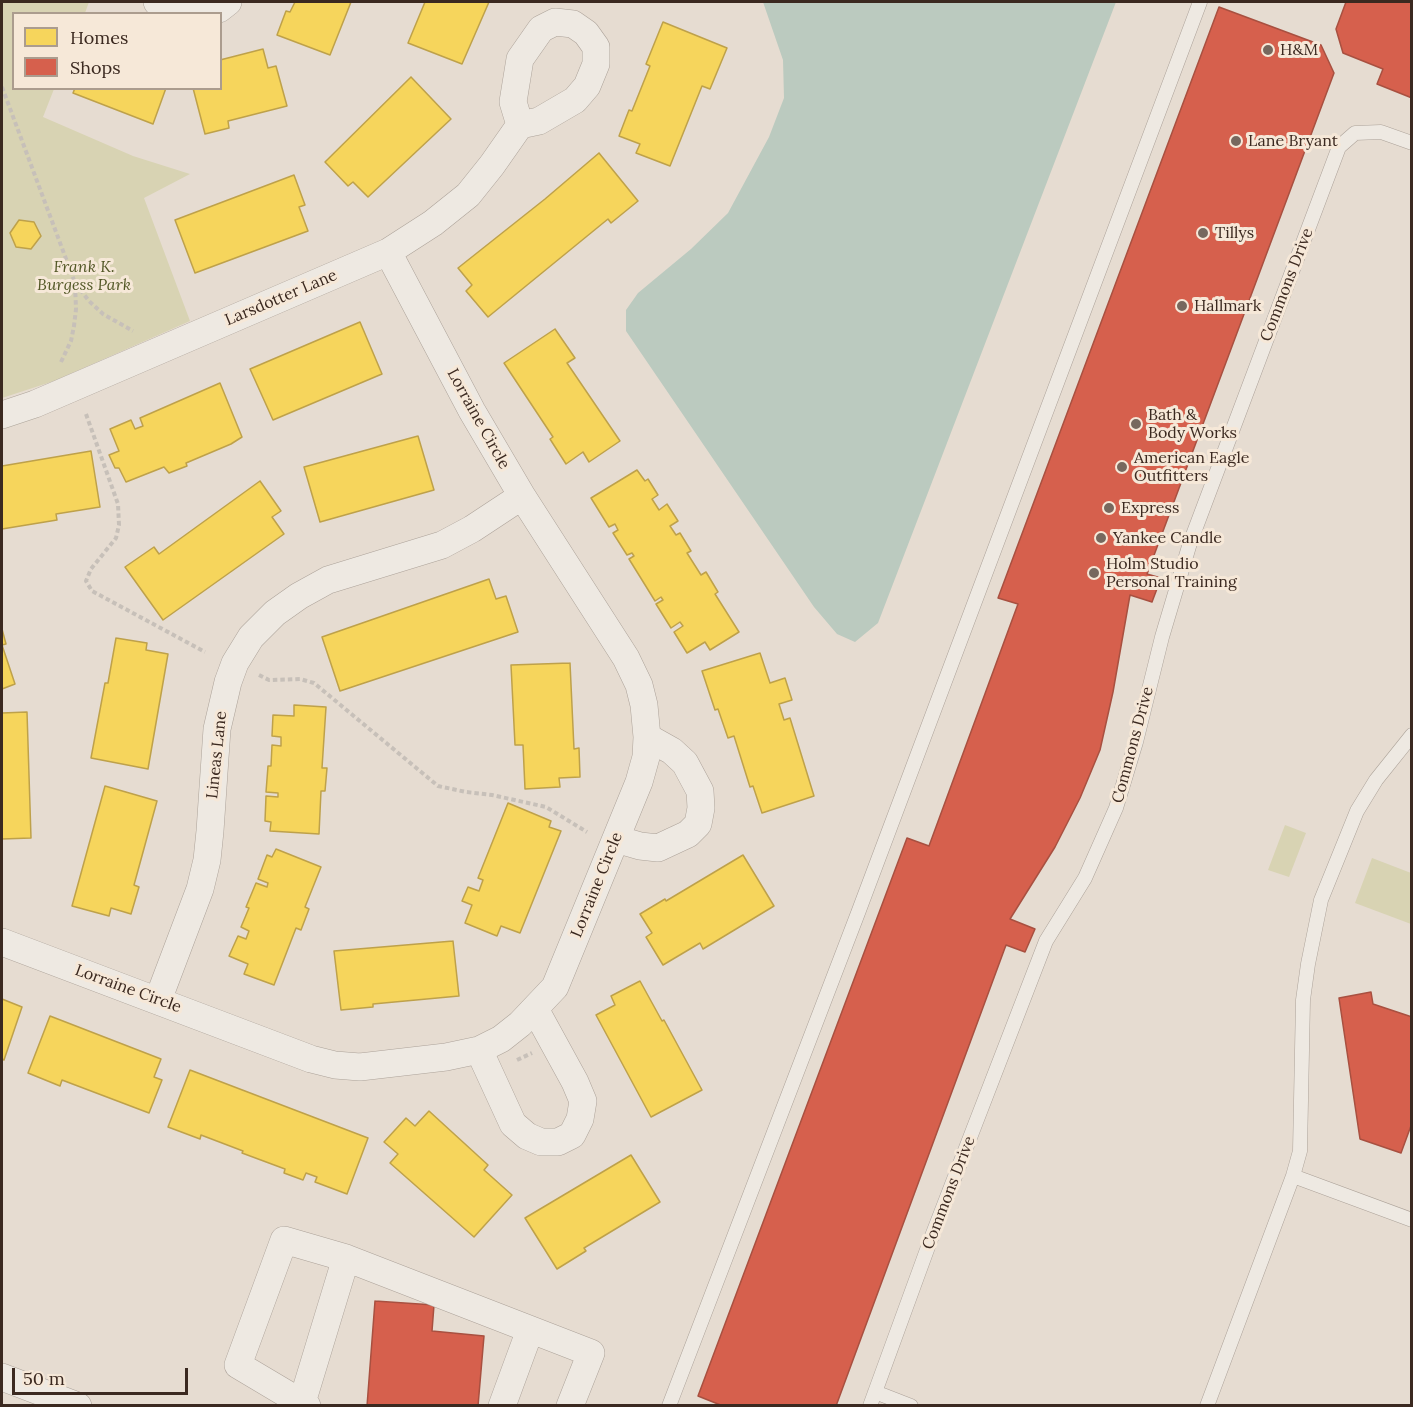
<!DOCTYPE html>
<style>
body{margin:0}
#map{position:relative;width:1413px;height:1407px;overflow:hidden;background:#e6dcd1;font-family:Lora,serif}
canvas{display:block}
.frame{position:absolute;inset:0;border:3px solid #3b2920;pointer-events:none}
.legend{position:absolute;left:12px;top:12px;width:210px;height:78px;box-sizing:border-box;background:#f6e8d8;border:2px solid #ab9c8e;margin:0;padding:8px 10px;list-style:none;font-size:18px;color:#3b2920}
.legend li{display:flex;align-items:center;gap:12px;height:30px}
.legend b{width:30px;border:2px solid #ab9c8e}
.scale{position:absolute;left:12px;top:1368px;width:176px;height:27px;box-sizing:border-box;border:3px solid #3b2920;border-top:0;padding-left:8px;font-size:18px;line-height:21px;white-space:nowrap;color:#3b2920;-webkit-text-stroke:4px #f6e8d8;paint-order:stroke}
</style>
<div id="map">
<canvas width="1413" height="1407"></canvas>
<div class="frame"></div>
<ul class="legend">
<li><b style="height:16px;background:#f6d55c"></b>Homes</li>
<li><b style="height:16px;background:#d6604d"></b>Shops</li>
</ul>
<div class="scale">50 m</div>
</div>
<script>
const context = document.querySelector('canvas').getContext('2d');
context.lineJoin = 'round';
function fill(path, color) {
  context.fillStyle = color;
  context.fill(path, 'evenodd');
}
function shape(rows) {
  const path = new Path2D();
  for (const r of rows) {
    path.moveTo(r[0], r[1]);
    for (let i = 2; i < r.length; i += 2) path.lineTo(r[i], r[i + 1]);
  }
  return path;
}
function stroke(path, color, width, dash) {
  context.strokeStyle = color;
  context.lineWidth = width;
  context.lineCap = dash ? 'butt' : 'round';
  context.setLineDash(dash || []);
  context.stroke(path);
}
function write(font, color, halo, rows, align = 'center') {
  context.font = font + ' Lora,serif';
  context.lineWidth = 6;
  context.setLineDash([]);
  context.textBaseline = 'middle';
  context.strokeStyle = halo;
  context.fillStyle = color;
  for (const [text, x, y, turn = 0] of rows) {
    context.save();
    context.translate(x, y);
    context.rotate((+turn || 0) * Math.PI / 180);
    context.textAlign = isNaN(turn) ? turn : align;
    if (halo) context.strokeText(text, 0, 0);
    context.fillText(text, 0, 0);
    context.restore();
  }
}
const green = shape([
 [2,2,89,2,85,13,14,14,14,88,54,89,43,117,133,156,190,174,144,198,190,321,54,381,2,398],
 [1285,825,1306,833,1289,877,1268,870],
 [1372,858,1411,873,1411,924,1355,903]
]);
const water = shape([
 [763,2,1116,2,878,623,855,642,837,634,814,607,626,331,626,310,638,293,691,249,728,213,769,137,784,98,783,60]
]);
const homes = shape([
 [295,2,351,2,330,55,277,35,286,11,290,12,295,2],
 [425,2,489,2,462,64,408,43,425,2],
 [663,22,727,48,710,89,702,86,670,166,636,153,640,144,619,136,629,110,632,111,650,66,646,64,663,22],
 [263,49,268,68,276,66,287,106,228,121,229,128,205,134,193,88,220,88,220,60,263,49],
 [411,77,451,119,368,197,353,182,348,186,325,162,411,77],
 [75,88,166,88,153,124,73,93,75,88],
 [599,153,638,201,611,223,608,219,488,317,466,291,472,285,458,268,545,199,599,153],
 [294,175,305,205,299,207,308,231,195,273,175,220,294,175],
 [19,220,34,222,41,236,31,249,16,247,10,233,19,220],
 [360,322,382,374,273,420,250,369,360,322],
 [555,329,575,358,567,363,620,441,589,462,583,452,566,464,550,439,553,437,504,363,555,329],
 [220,383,242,437,231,444,186,463,187,466,169,473,164,467,126,482,119,468,115,468,109,455,119,451,110,429,131,420,135,429,143,426,140,418,220,383],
 [418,436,434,490,320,522,304,467,418,436],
 [91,451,100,507,56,514,57,520,2,529,2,466,91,451],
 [637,470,645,481,648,479,658,495,652,499,659,510,667,504,678,521,670,526,676,535,680,533,691,551,687,553,701,575,706,572,718,592,715,594,739,632,710,650,705,642,687,653,674,632,683,626,680,622,671,628,656,604,663,600,661,597,655,601,629,559,634,556,632,553,627,555,613,533,618,530,615,524,609,527,591,498,637,470],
 [260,481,281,511,272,517,284,534,163,620,125,567,154,547,159,554,260,481],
 [489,579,496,599,506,596,518,632,340,691,322,637,489,579],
 [2,629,6,644,2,645,15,684,2,689,2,629],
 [116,638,147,643,146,650,168,654,148,769,91,758,105,683,108,683,116,638],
 [760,653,770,683,785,678,792,700,779,704,784,720,790,718,814,796,762,813,753,786,750,787,734,736,728,738,718,709,715,710,702,671,760,653],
 [570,663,574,749,579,748,580,777,559,778,560,787,525,789,523,745,515,745,511,665,570,663],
 [294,705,326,707,322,768,327,768,325,791,321,791,319,834,270,831,271,822,265,821,266,796,278,797,278,793,266,792,268,766,271,766,272,745,281,746,281,737,272,736,273,715,294,716,294,705],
 [27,712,31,838,2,839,2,713,27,712],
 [105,786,157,801,134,885,139,887,131,914,111,908,109,916,72,906,105,786],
 [508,803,551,821,549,827,561,831,520,933,501,926,497,936,465,923,472,905,462,901,468,887,479,891,483,880,478,878,508,803],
 [276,849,321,867,305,907,309,909,301,930,296,928,274,985,244,974,248,964,229,956,238,936,246,939,249,931,241,927,249,908,246,907,256,883,267,887,268,883,258,879,267,855,272,857,276,849],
 [743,855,774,906,703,949,700,943,663,965,646,937,652,933,640,914,665,899,666,901,743,855],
 [453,941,459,996,373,1004,373,1007,341,1010,334,951,453,941],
 [640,981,662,1021,664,1020,702,1090,651,1117,596,1015,615,1005,611,996,640,981],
 [2,999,22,1007,4,1060,2,1059,2,999],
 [50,1016,161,1059,154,1077,162,1080,149,1113,62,1080,60,1086,28,1073,50,1016],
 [190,1070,368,1138,347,1194,315,1182,317,1177,306,1173,303,1180,284,1173,285,1169,242,1153,243,1151,201,1135,200,1139,168,1127,190,1070],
 [429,1111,488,1165,484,1170,512,1195,474,1237,390,1163,398,1154,384,1142,406,1118,415,1126,429,1111],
 [631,1155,660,1202,584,1248,586,1251,557,1269,525,1218,631,1155]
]);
const shops = shape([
 [1346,2,1412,2,1412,98,1377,84,1383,69,1343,53,1336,29,1346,2],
 [1219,7,1321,45,1334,73,1147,574,1161,578,1152,602,1130,595,1113,692,1100,750,1080,798,1055,847,1010,919,1035,929,1025,952,1006,945,836,1406,723,1406,698,1396,907,838,929,846,1018,604,998,598,1219,7],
 [1371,992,1373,1004,1412,1017,1412,1123,1401,1153,1360,1139,1339,998,1371,992],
 [375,1301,434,1305,432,1331,484,1336,478,1406,367,1406,375,1301]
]);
const path = shape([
 [2,87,75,283,89,301,103,314,133,331],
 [61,362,71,341,74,326,76,309,75,284],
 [86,414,118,504,119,525,116,538,91,569,86,581,92,591,205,652],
 [259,675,269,680,300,679,314,683,438,786,466,792,492,795,546,807,587,832],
 [517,1060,532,1053]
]);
const service = shape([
 [1293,1176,1412,1220],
 [875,1392,911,1406],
 [669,1406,858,913,1200,2],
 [870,1406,932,1236,1046,941,1085,878,1116,808,1136,742,1162,637,1190,543,1339,147,1355,133,1381,132,1412,143],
 [1207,1406,1293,1176,1300,1151,1303,1000,1308,964,1321,900,1357,811,1376,780,1412,735]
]);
const minor = shape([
 [157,2,192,13,207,12,219,9,228,2],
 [2,415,35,404,388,252,433,223,468,195,492,165,520,125,539,121,575,100,587,86,596,64,596,47,586,33,573,24,555,22,541,29,520,59,513,102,520,125],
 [616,839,640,846,658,848,688,834,698,824,701,808,700,791,685,763,672,751,647,737],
 [2,942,311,1059,335,1065,360,1067,446,1057,479,1050,501,1039,520,1024,555,987,639,782,646,757,647,737,644,705,639,685,626,658,522,496,472,411,388,252],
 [158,1000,200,889,207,860,210,831,217,729,228,682,235,663,251,637,275,613,299,596,328,580,442,545,472,529,522,496],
 [479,1050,513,1124,527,1136,541,1142,558,1142,572,1135,580,1119,583,1101,575,1082,535,1009],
 [2,1377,78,1406],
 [301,1406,346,1258,591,1353,570,1406],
 [307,1406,238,1365,284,1240,346,1258],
 [502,1406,530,1330]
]);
const markers = [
 [1268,50,6,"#77685e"],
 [1236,141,6,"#77685e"],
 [1203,233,6,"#77685e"],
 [1182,306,6,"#77685e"],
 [1136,424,6,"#77685e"],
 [1122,467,6,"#77685e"],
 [1109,508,6,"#77685e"],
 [1101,538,6,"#77685e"],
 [1094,573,6,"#77685e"]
];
const poiNames = [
 ["H&M",1280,50],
 ["Lane Bryant",1248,141],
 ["Tillys",1215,233],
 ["Hallmark",1194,306],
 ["Bath &",1148,415],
 ["Body Works",1148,433],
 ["American Eagle",1134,458],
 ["Outfitters",1134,476],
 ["Express",1121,508],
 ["Yankee Candle",1113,538],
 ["Holm Studio",1106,564],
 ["Personal Training",1106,582]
];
const parkNames = [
 ["Frank K.",84,267],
 ["Burgess Park",84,285]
];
const streetNames = [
 ["Commons Drive",1287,285,-69],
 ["Larsdotter Lane",281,298,-23],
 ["Lorraine Circle",478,419,61],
 ["Commons Drive",1133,745,-75],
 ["Lineas Lane",217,755,-84],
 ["Lorraine Circle",597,885,-68],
 ["Lorraine Circle",128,989,20],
 ["Commons Drive",949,1193,-69]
];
fill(green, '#d8d3b3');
fill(water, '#bbcabf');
fill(homes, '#f6d55c');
stroke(homes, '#bea14a', 1.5);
fill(shops, '#d6604d');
stroke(shops, '#a85040', 1.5);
stroke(service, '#aca299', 15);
stroke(minor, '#aca299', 28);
stroke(path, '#c7c0b9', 4, [4.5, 3]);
stroke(service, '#eee9e2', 14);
stroke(minor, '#eee9e2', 27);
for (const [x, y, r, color] of markers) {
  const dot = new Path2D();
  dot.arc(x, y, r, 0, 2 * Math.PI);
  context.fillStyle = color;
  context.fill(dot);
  stroke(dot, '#f6e8d8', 2);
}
write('16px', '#3b2920', '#f6e8d8', poiNames, 'left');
write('italic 16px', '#535827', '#f6e8d8', parkNames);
write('16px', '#3b2920', '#f6e8d8', streetNames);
</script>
